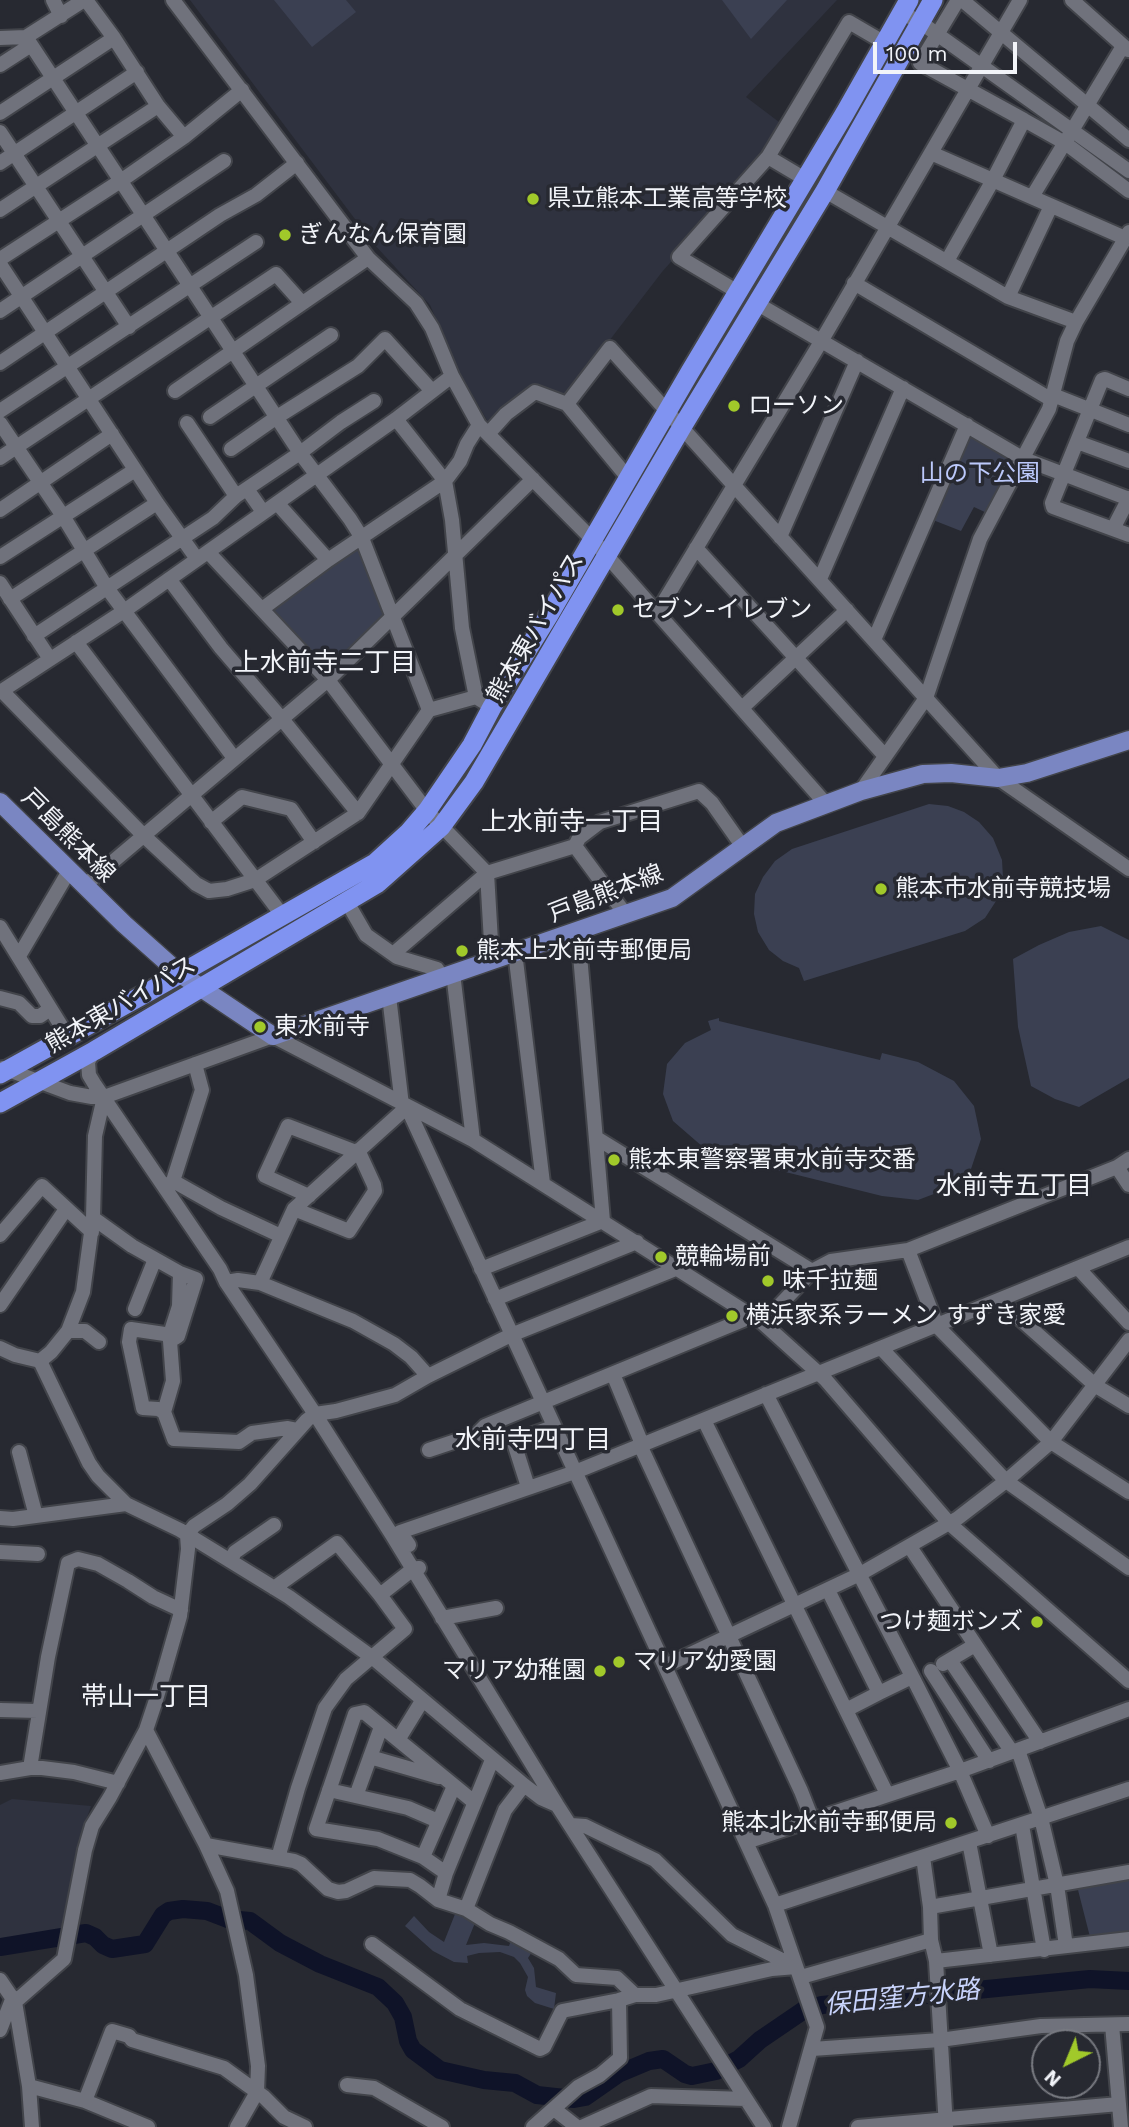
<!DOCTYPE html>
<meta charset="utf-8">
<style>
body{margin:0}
#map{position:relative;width:1129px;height:2127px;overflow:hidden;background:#272931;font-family:"Work Sans",sans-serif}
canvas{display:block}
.north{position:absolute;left:1031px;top:2029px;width:70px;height:70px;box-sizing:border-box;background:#272931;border:2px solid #787a81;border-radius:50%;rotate:223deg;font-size:19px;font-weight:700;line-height:28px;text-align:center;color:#f2f4f9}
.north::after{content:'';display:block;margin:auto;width:24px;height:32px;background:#a1c92a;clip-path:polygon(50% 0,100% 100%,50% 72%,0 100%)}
.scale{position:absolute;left:873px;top:42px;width:144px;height:32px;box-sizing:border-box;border:4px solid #f2f4f9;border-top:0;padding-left:9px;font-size:21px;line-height:24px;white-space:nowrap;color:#f2f4f9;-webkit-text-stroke:5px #272931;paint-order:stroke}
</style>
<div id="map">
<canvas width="1129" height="2127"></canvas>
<div class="north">N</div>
<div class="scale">100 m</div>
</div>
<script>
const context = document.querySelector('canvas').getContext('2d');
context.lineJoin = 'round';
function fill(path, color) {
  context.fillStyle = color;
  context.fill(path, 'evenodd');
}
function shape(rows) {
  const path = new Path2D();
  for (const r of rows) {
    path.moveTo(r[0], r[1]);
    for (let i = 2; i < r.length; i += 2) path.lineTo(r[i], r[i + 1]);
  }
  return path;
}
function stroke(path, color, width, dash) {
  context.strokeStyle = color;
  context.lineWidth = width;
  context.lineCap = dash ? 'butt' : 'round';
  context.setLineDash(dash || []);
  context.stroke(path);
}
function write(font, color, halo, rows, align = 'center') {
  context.font = font + ' "Work Sans","Noto Sans JP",sans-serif';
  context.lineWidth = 7;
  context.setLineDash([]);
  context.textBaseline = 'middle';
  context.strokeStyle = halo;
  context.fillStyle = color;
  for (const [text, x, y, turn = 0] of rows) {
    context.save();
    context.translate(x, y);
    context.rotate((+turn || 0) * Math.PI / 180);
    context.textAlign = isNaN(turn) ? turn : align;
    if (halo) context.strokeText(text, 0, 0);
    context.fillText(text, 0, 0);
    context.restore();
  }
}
const built = shape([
 [190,0,837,0,746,97,783,125,765,155,662,272,566,397,530,385,488,422,459,372,430,305,373,243],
 [12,1799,91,1806,80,1838,73,1866,64,1928,0,1944,0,1805]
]);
const green = shape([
 [274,0,346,0,356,12,312,47],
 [722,0,787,0,751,39],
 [968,434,1018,462,989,514,974,507,961,531,933,520],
 [358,546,361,547,385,617,328,669,268,608],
 [929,804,948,806,964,812,979,822,993,838,1002,860,1003,878,998,898,985,918,965,931,804,981,799,968,783,961,769,950,758,932,754,914,755,894,763,877,775,861,792,849],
 [1101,926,1129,940,1129,1078,1079,1107,1055,1099,1031,1086,1018,1027,1013,959,1039,945,1069,932],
 [719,1018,719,1021,880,1060,882,1053,918,1062,954,1081,974,1106,981,1139,971,1169,947,1189,918,1200,882,1196,729,1158,703,1147,673,1121,663,1094,667,1064,685,1043,711,1030,708,1021],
 [1129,1876,1129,1932,1090,1937,1077,1886],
 [457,1909,477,1918,466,1945,484,1943,509,1946,512,1937,534,1949,528,1958,534,1968,536,1987,556,1993,554,2009,535,2003,527,1996,525,1990,528,1977,520,1963,514,1957,500,1952,479,1953,467,1956,468,1963,454,1962,433,1951,405,1926,414,1916,429,1932,444,1942]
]);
const river = shape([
 [0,1947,86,1933,95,1937,103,1945,112,1949,145,1944,163,1915,169,1911,183,1909,207,1911,228,1919,250,1921,280,1943,320,1964,378,1987,395,2003,403,2017,408,2041,413,2050,440,2070,484,2080,515,2083,537,2095,574,2099,585,2097,618,2074,649,2061,663,2059,685,2074,692,2076,716,2071,739,2059,760,2040,804,2010,822,2005,1090,1979,1129,1981]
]);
const minor = shape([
 [53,0,61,16],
 [86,0,114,38,158,106,184,137],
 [173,0,368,258,416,303,432,328,452,376,479,425,593,540,826,804],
 [962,0,1129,140],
 [1072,0,1128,50],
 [902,13,920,22,1129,171],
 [26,37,300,453,350,519,362,538,429,710],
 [0,38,26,37,84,0],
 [0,65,31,45],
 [0,113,114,38],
 [1024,120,1065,143,1129,191],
 [0,132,129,327],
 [931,153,1125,238],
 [0,163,137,72],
 [805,179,768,157,849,22,885,43],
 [825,191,1008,297,1076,322],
 [1032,197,1123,46],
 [0,210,158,106],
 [0,259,122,180,184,137,242,90],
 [947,261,993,180,1024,120,920,63,958,0],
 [0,264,157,503,197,559],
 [854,283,1052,400],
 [738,292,679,257,768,157],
 [1008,297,1051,206],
 [756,303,1024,459,1129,499],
 [0,311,224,161],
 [0,363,220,215,256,195,297,163],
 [1129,389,1105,379,1102,380,1052,503,1053,507,1129,535],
 [175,391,368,258],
 [1053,395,1129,425],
 [567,404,629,479],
 [0,411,256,242],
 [210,417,331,335],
 [396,419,445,481,452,520,462,628,476,697],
 [0,423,63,516,107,588,234,758],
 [187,423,236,496],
 [488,434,506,414,535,392,567,404,610,348,998,778,1129,869],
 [1077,442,1129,461],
 [231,449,277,417,358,366,385,339,432,391],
 [0,458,276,274,302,303],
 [247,489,263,512],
 [277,503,328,560],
 [0,510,112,434],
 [1113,529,1129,498],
 [780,537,857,361],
 [696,548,885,756],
 [208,552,328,680,427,811,487,873,492,959],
 [0,557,135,470],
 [169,579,221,648,282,719,358,813],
 [820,579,903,388],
 [0,583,50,659],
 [10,599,157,503],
 [262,609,328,560,445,481,460,461,467,444,479,425],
 [657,613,822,340,1020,0],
 [34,636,213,518,236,496,300,453,341,422,374,401],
 [874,640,967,425],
 [76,642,282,915],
 [2,691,144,836,196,884,209,891,227,889,255,880,358,813,429,710,476,697,492,707],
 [0,692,124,611,396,419,452,376],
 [742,708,847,610],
 [861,791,926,698,980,539,1049,409,1067,341,1076,322,1129,232],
 [211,822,242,797,291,809,314,842],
 [575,846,579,838,600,822,699,791,712,803,743,847],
 [84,886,328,680,533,479],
 [347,902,366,935,397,957,437,969,441,977],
 [0,927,68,1037],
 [515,952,543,1183],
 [393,954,487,873,575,846,626,915],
 [19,956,69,871],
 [453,973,473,1140],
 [389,996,402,1105],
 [0,998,19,1003,32,1016,40,1016,50,1009],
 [94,1051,88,1062,89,1075,95,1085,220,1269,226,1282,315,1414,392,1535,557,1805,764,2127],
 [3,1068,70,1093,92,1097,104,1097,273,1036,473,1140,763,1323,825,1379,950,1524,1129,1681],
 [598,1139,812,1271],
 [1117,1167,1129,1185],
 [173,1181,221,1208,281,1236],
 [165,1187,173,1181,202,1090,195,1064],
 [309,1196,265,1176,288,1126,356,1152],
 [294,1209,349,1231,375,1191,374,1185,358,1150],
 [93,1218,132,1246,180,1273],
 [0,1235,42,1186,92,1232],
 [908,1250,937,1326,1051,1442,1129,1492],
 [481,1269,603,1221,578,932],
 [1079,1269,1129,1323],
 [226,1282,238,1280,260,1283,353,1321,394,1344,411,1357,428,1376],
 [260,1283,294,1209,407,1107,775,1905,817,2027,789,2127],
 [495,1299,637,1242],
 [1000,1301,1096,1386,1129,1406],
 [0,1305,66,1209],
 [135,1309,155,1259],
 [763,1323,812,1271,831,1261,908,1250,1117,1167,1129,1159],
 [172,1328,179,1306,180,1273,196,1279,178,1336,170,1341,173,1381,164,1412,174,1439,239,1442,252,1433,288,1428,298,1430],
 [68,1331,85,1331,99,1342],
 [0,1348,15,1355,40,1361],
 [881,1348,1006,1481,1129,1568],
 [40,1361,89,1463,98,1476,126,1504,180,1530,289,1597,373,1658,524,1785,541,1798,557,1805],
 [40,1361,51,1352,68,1331,83,1292,93,1218,95,1136,104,1097],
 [613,1374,642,1444],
 [766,1394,914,1680,960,1771,988,1836],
 [164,1412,158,1409,143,1408,129,1342,131,1329,178,1336],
 [704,1420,887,1794],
 [640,1445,801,1791,812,1819],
 [429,1450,477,1434,485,1426,743,1320,749,1313],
 [19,1452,36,1516],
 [528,1487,515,1446,516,1440,547,1429],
 [0,1518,13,1519,126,1504],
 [409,1545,400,1532,575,1472,1129,1247],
 [910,1547,1040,1742],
 [0,1552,38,1554],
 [230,1561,235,1552,274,1525],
 [274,1588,337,1543,380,1595,405,1629,346,1679,325,1708,298,1788,278,1858],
 [828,1590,879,1693,846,1710],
 [380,1595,413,1569,419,1568],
 [442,1618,496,1608],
 [950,1660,1012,1752],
 [943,1664,975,1645],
 [665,1666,860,1574,958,1518,1006,1481,1051,1442,1129,1340],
 [931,1671,989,1761],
 [879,1693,912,1677],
 [0,1710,38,1711],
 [146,1730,206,1845,227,1891,246,1975,258,2066,257,2092,237,2127],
 [398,1740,422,1701],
 [1018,1750,1041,1818,1057,1885,1066,1946],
 [370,1757,439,1777],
 [30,1768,48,1657,68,1563,78,1559,98,1564,128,1581,153,1597,181,1610],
 [0,1773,30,1768,42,1768,74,1772,118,1783],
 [329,1790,408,1808,438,1821],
 [356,1796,381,1727],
 [571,1825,585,1826,655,1860,732,1935,796,1967],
 [1022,1825,1044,1950],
 [746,1842,960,1771,1129,1709],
 [969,1842,991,1955],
 [206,1845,294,1861,301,1864,328,1889,338,1892,346,1891,374,1878,410,1880,420,1886,438,1900,466,1909,490,1924,509,1932,559,1959,576,1975,617,1978,635,1995],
 [423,1857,454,1786],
 [923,1857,930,1907,931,1940,936,1961,946,2127],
 [446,1873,423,1857,378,1839,316,1829,355,1714,364,1712,474,1802],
 [438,1900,446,1873,492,1760],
 [775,1905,1129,1789],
 [930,1907,1129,1872],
 [466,1909,505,1810,524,1785],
 [372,1944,460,2009,540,2049,544,2047,562,2011,619,2000],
 [936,1961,1129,1939],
 [801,1977,931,1940],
 [0,1980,15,2002,29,2086,32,2127],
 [15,2002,64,1959,85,1850,92,1826,110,1797,146,1730,156,1700,180,1616,188,1549,187,1535,194,1526,227,1504,250,1484,307,1420,315,1414,336,1411,395,1395,428,1376,511,1335,678,1268],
 [1112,2025,1121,2127],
 [0,2030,13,1997],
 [812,2049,940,2040,1041,2026,1129,2024],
 [347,2085,374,2088,442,2127],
 [29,2086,85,2101,148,2127],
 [85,2101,112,2031,129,2036,132,2040,224,2068,264,2097,284,2117,305,2127],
 [554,2109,577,2127],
 [533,2127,578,2087,600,2075,620,2058,619,2000,635,1995,656,1995,772,1969,796,1967],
 [582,2127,651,2096,746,2099],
 [858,2127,1119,2104]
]);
const major = shape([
 [0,802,124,924,179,973,273,1036,672,898,776,823,861,791,923,774,951,773,998,778,1027,773,1129,740]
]);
const highway = shape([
 [0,1074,150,991,375,863,409,832,427,811,472,745,492,707,549,615,690,372,845,113,909,0],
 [0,1103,94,1051,378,883,441,827,474,782,682,427,825,191,933,0]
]);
const markers = [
 [533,199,7,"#a1c92a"],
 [285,235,7,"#a1c92a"],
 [734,406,7,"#a1c92a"],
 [618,610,7,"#a1c92a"],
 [881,889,7,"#a1c92a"],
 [462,951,7,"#a1c92a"],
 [260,1027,7,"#a1c92a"],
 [614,1160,7,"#a1c92a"],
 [661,1257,7,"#a1c92a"],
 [768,1281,7,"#a1c92a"],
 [732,1316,7,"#a1c92a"],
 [1037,1622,7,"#a1c92a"],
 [619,1662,7,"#a1c92a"],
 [600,1671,7,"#a1c92a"],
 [951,1823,7,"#a1c92a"]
];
const poiNames = [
 ["県立熊本工業高等学校",547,199],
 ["ぎんなん保育園",299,235],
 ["ローソン",748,406],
 ["セブン-イレブン",632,610],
 ["熊本市水前寺競技場",895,889],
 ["熊本上水前寺郵便局",476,951],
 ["東水前寺",274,1027],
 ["熊本東警察署東水前寺交番",628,1160],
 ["競輪場前",675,1257],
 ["味千拉麺",782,1281],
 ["横浜家系ラーメン すずき家愛",746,1316],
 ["つけ麺ボンズ",1023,1622,"right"],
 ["マリア幼愛園",633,1662],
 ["マリア幼稚園",586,1671,"right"],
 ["熊本北水前寺郵便局",937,1823,"right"]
];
const parkNames = [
 ["山の下公園",980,474]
];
const streetNames = [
 ["熊本東バイパス",536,628,-60],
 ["戸島熊本線",68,836,45],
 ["戸島熊本線",606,894,-21],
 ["熊本東バイパス",121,1005,-30]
];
const neighbourhoodNames = [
 ["上水前寺二丁目",325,663],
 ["上水前寺一丁目",572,822],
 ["水前寺五丁目",1014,1186],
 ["水前寺四丁目",533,1440],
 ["帯山一丁目",146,1697]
];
const waterNames = [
 ["保田窪方水路",902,1998,-6]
];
fill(built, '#2f323f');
fill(green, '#3b4052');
stroke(river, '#0f1328', 18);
stroke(minor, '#42444a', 18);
stroke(major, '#42444a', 21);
stroke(highway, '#42444a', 23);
stroke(minor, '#70727c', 14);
stroke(major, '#7a86c2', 18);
stroke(highway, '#8093f1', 19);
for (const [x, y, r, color] of markers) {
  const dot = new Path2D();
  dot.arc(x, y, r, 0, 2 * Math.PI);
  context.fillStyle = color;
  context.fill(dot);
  stroke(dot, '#272931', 2.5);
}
write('24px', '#f2f4f9', '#272931', poiNames, 'left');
write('24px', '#bcc9fb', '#272931', parkNames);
write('24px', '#f2f4f9', '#272931', streetNames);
write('26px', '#f2f4f9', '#272931', neighbourhoodNames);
write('italic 26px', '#c8d3fb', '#272931', waterNames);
</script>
